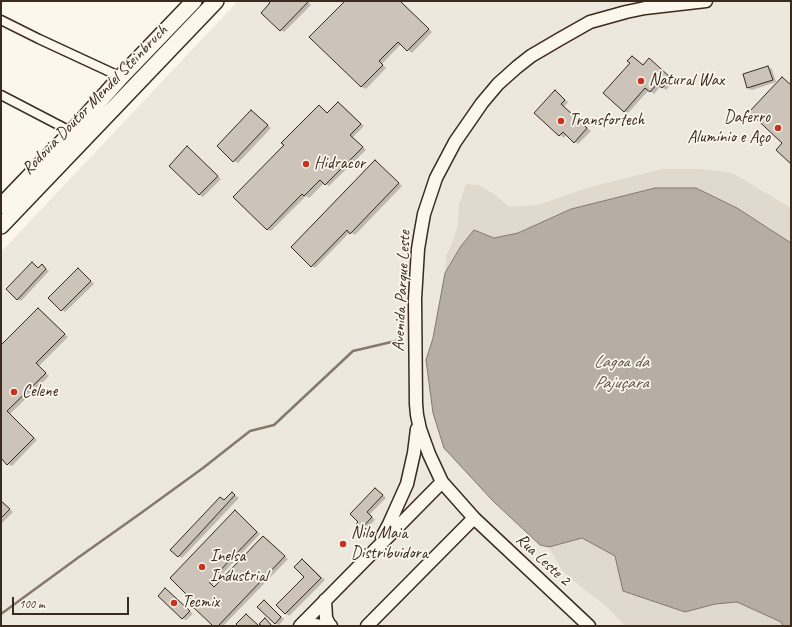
<!DOCTYPE html>
<meta charset="utf-8">
<style>
body{margin:0}
#map{position:relative;width:792px;height:627px;overflow:hidden;background:#fbf7ec;font-family:Caveat,sans-serif}
canvas{display:block}
.frame{position:absolute;inset:0;border:2px solid #3b2a1e;pointer-events:none}
.scale{position:absolute;left:12px;top:597px;width:117px;height:18px;box-sizing:border-box;border:2px solid #3b2a1e;border-top:0;padding-left:5px;font-size:12px;line-height:14px;white-space:nowrap;color:#3b2a1e;-webkit-text-stroke:3px #fbf7ec;paint-order:stroke}
</style>
<div id="map">
<canvas width="792" height="627"></canvas>
<div class="frame"></div>
<div class="scale">100 m</div>
</div>
<script>
const context = document.querySelector('canvas').getContext('2d');
context.lineJoin = 'round';
function fill(path, color) {
  context.fillStyle = color;
  context.fill(path, 'evenodd');
}
function shape(rows) {
  const path = new Path2D();
  for (const r of rows) {
    path.moveTo(r[0], r[1]);
    for (let i = 2; i < r.length; i += 2) path.lineTo(r[i], r[i + 1]);
  }
  return path;
}
function stroke(path, color, width, dash) {
  context.strokeStyle = color;
  context.lineWidth = width;
  context.lineCap = dash ? 'butt' : 'round';
  context.setLineDash(dash || []);
  context.stroke(path);
}
function write(font, color, halo, rows, align = 'center') {
  context.font = font + ' Caveat,sans-serif';
  context.lineWidth = 3.5;
  context.setLineDash([]);
  context.textBaseline = 'middle';
  context.strokeStyle = halo;
  context.fillStyle = color;
  for (const [text, x, y, turn = 0] of rows) {
    context.save();
    context.translate(x, y);
    context.rotate((+turn || 0) * Math.PI / 180);
    context.textAlign = isNaN(turn) ? turn : align;
    if (halo) context.strokeText(text, 0, 0);
    context.fillText(text, 0, 0);
    context.restore();
  }
}
const built = shape([
 [238,1,791,1,791,626,1,626,1,252]
]);
const green = shape([
 [662,169,701,169,732,173,791,208,791,243,737,208,696,188,571,209,518,233,494,238,474,230,445,273,446,256,453,241,458,224,459,204,466,184,478,185,494,194,509,207,538,205,590,187],
 [582,538,615,556,685,612,715,604,737,602,781,622,783,626,625,626,607,607,575,582,561,569,549,547]
]);
const water = shape([
 [655,188,696,188,737,208,791,243,791,626,783,626,781,622,737,602,715,604,685,612,623,591,615,556,582,538,549,547,540,545,493,501,444,448,433,413,426,360,433,338,445,273,461,246,474,230,494,238,518,233,571,209,655,188]
]);
const shadow = shape([
 [271,1,307,1,311,5,284,32,281,30],
 [346,1,400,1,432,32,412,53,408,50,401,44,382,64,386,68,366,89,362,87,311,37],
 [653,62,674,81,666,90,661,86,654,94,649,90,628,113,624,111,643,66],
 [768,67,772,69,776,82,752,90,748,88],
 [555,92,559,94,568,102,564,107,591,131,578,144,567,134,564,138,560,135,536,113],
 [338,103,342,105,364,126,353,137,366,150,329,186,324,183,309,198,306,196,271,231,267,229,285,145,319,106,328,113],
 [251,111,255,113,271,128,238,163,234,161],
 [187,148,191,150,221,179,203,197,200,195,170,166],
 [375,162,379,164,402,186,355,235,350,232,315,268,312,266],
 [32,263,39,268,42,266,49,271,21,301,17,299],
 [82,272,94,284,65,312,62,310],
 [39,309,42,311,68,337,39,366,49,376,10,414,37,440,12,466,8,464,1,457,1,346],
 [375,489,379,491,386,498,370,514,375,520,365,530,357,524],
 [232,493,239,498,182,558,178,556],
 [1,500,13,512,1,524],
 [235,511,239,514,260,534,212,585,215,588,263,537,267,539,288,559,223,626,215,626,197,602],
 [303,560,306,562,325,580,289,616,285,613,306,577],
 [166,589,169,591,193,614,186,620,182,618],
 [264,602,268,604,284,619,279,625,275,623]
]);
const stream = shape([
 [1,614,79,557,141,513,203,468,250,431,274,425,353,351,400,340]
]);
const building = shape([
 [270,1,307,1,308,2,280,31,261,13,269,4,270,1],
 [345,1,400,1,429,29,407,51,398,42,379,61,383,65,361,87,309,37,345,1],
 [632,56,643,65,649,58,671,78,662,88,657,84,650,92,645,88,624,112,603,93,630,63,627,61,632,56],
 [768,66,773,80,747,88,743,74,768,66],
 [782,77,791,85,791,164,776,150,782,143,749,112,782,77],
 [555,90,565,100,561,104,587,128,574,143,563,132,559,136,534,113,555,90],
 [338,102,361,124,350,135,363,147,325,185,320,180,304,196,302,194,267,230,233,197,284,145,281,143,319,105,327,113,338,102],
 [251,110,268,125,233,162,217,146,251,110],
 [187,146,218,176,199,195,169,166,187,146],
 [375,160,399,183,350,234,347,230,311,267,291,247,375,160],
 [32,262,38,268,42,264,46,269,17,300,6,289,32,262],
 [78,268,91,281,61,311,48,298,78,268],
 [38,308,65,334,36,363,46,373,7,411,34,438,7,465,1,458,1,345,38,308],
 [375,488,383,495,367,512,372,517,361,529,356,524,358,522,350,514,375,488],
 [232,492,235,495,178,557,170,550,220,497,224,500,232,492],
 [1,501,10,509,1,518,1,501],
 [235,510,257,532,209,582,214,587,263,536,285,556,218,626,213,626,192,606,195,603,170,578,235,510],
 [302,559,321,578,285,614,276,605,304,577,294,567,302,559],
 [165,588,190,611,182,619,158,596,165,588],
 [264,600,281,617,275,624,257,607,264,600],
 [246,614,259,626,238,626,236,624,246,614],
 [265,618,272,626,262,626,259,624,265,618]
]);
const street = shape([
 [1,20,39,39,121,77],
 [1,95,72,132]
]);
const secondary = shape([
 [382,537,389,524,407,484,414,453,417,429],
 [325,600,326,618,329,624,331,626],
 [300,626,442,482],
 [307,626,315,625,320,626],
 [367,626,474,518],
 [589,626,474,518,442,482,429,454,420,429,417,415,416,404,415,299,418,249,421,231,424,214,436,178,455,142,482,103,498,84,517,67,531,56,560,39,590,22,626,12,645,8,706,1]
]);
const highway = shape([
 [1,206,72,132,121,77,194,1],
 [1,226,216,1]
]);
const markers = [
 [641,81,4,"#c8321e"],
 [561,121,4,"#c8321e"],
 [778,128,4,"#c8321e"],
 [306,164,4,"#c8321e"],
 [14,392,4,"#c8321e"],
 [343,544,4,"#c8321e"],
 [202,567,4,"#c8321e"],
 [174,603,4,"#c8321e"]
];
const poiNames = [
 ["Natural Wax",649,81],
 ["Daferro",770,118,"right"],
 ["Alumínio e Aço",770,138,"right"],
 ["Transfortech",569,121],
 ["Hidracor",314,164],
 ["Celene",22,392],
 ["Nilo Maia",351,534],
 ["Distribuidora",351,554],
 ["Inelsa",210,557],
 ["Industrial",210,577],
 ["Tecmix",182,603]
];
const streetNames = [
 ["Rodovia Doutor Mendel Steinbruch",95,100,-46],
 ["Avenida Parque Leste",402,291,-87],
 ["Rua Leste 2",543,560,43]
];
const waterNames = [
 ["Lagoa da",621,362],
 ["Pajuçara",621,383]
];
fill(built, '#ede8dd');
fill(green, '#dfd9ce');
fill(water, '#b6aea2');
stroke(water, '#85796d', 1);
fill(shadow, '#0003');
stroke(stream, '#85796d', 2.5);
fill(building, '#ccc4b9');
stroke(building, '#3b2a1e', 1);
stroke(street, '#3b2a1e', 11);
stroke(secondary, '#3b2a1e', 15);
stroke(highway, '#3b2a1e', 18);
stroke(street, '#fbf7ec', 8);
stroke(secondary, '#fbf7ec', 12);
stroke(highway, '#fbf7ec', 15);
for (const [x, y, r, color] of markers) {
  const dot = new Path2D();
  dot.arc(x, y, r, 0, 2 * Math.PI);
  context.fillStyle = color;
  context.fill(dot);
  stroke(dot, '#fbf7ec', 1.5);
}
write('17px', '#3b2a1e', '#fbf7ec', poiNames, 'left');
write('17px', '#3b2a1e', '#fbf7ec', streetNames);
write('italic 18px', '#605246', '#fbf7ec', waterNames);
</script>
